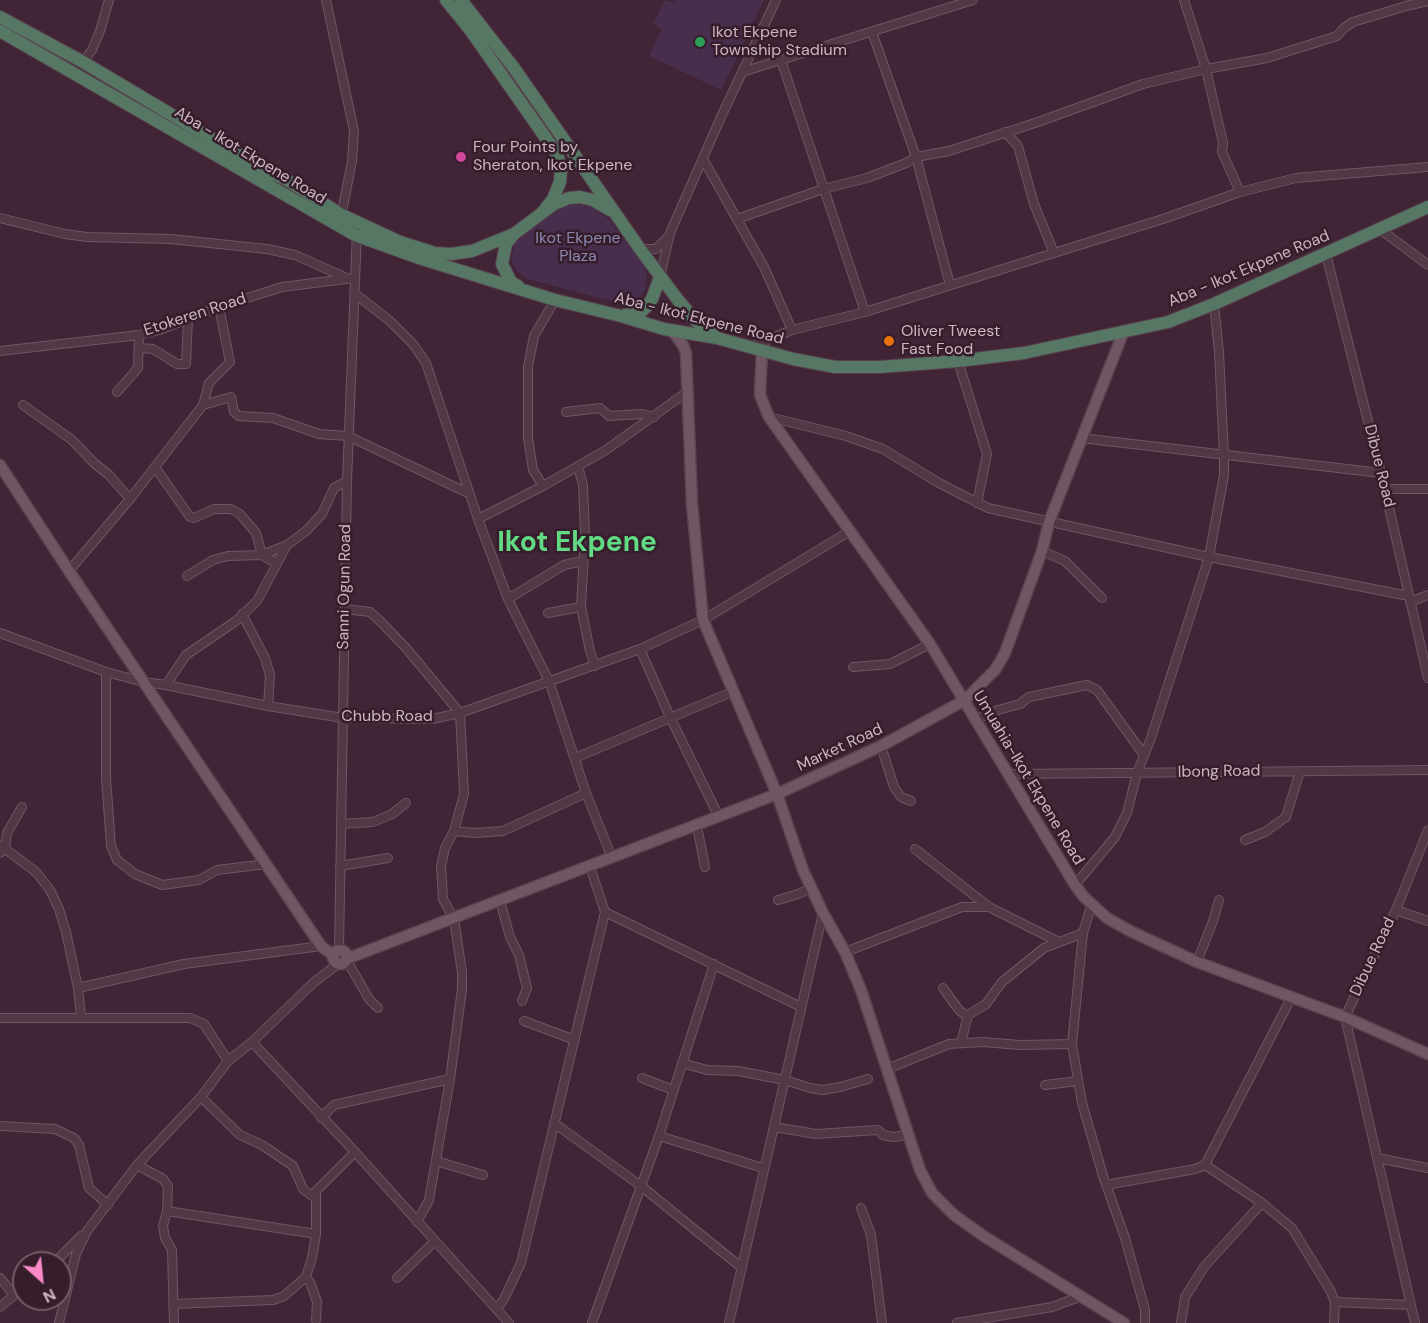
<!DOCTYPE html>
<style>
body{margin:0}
#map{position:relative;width:1428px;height:1323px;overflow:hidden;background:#412435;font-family:"DM Sans",sans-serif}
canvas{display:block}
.north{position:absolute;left:12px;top:1251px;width:60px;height:60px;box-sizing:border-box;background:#361d2b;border:2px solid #725a67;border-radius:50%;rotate:153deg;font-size:16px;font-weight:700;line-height:24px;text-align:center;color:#cbb5c1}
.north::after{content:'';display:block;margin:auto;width:21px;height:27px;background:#fc89c7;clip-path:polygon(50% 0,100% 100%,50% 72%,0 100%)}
</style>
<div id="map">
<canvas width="1428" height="1323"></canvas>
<div class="north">N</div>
</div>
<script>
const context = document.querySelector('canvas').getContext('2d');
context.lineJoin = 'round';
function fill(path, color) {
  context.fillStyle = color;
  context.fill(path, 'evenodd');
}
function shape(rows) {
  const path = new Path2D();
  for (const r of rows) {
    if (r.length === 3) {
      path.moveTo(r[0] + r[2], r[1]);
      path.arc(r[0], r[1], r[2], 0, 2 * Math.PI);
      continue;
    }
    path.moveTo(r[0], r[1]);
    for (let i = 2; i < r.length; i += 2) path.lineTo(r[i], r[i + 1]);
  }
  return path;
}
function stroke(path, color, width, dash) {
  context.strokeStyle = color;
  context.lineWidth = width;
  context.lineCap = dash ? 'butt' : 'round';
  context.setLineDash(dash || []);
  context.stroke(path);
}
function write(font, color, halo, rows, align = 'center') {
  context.font = font + ' "DM Sans",sans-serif';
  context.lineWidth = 5;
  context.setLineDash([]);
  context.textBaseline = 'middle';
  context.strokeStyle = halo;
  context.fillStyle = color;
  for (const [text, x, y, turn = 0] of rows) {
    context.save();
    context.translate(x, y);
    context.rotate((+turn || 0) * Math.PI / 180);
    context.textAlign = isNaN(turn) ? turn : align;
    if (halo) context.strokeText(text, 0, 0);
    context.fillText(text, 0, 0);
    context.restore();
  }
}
const green = shape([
 [665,0,674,3,676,0,764,0,721,90,649,56,662,29,653,24],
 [576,204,589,205,610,220,644,265,647,274,645,289,638,301,631,303,619,303,527,279,516,271,511,259,515,243,532,228,560,207]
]);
const minor = shape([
 [326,0,354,131,352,161,341,217],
 [1184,0,1206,69,1223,143,1222,152,1240,192],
 [872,32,916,157,950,285],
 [781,60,865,312],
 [83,62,92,50,100,31,109,0],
 [742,72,973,0],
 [1005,132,1018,146,1034,204,1054,253],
 [703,159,764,267,792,330],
 [0,218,65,234,87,237,171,239,267,249,295,255,347,278],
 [737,219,823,189,867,178,906,163,916,157,949,151,1038,122,1143,84,1206,69,1267,58,1337,36,1344,28,1353,22,1406,6,1428,1],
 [1381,230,1428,265],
 [640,249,656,249,667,238],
 [1326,254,1381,473,1428,678],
 [660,277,670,233,721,117,776,0],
 [354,293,390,321,413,344,426,363,478,519,508,599,549,681,586,793,612,858],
 [750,347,792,330,865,312,1163,219,1240,192,1296,178,1428,167],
 [140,348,153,349,177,364,186,364,188,319],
 [0,351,139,335,159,330,219,307,282,287,354,278],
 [958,361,987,454,977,503],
 [117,392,138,368,139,335],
 [23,405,72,440,94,463,109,475,130,499],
 [203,405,231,397,234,412,239,416,273,418,319,434,348,436,470,494],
 [566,412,600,408,609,416,642,414,654,417],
 [769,417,846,436,883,449,939,483,988,508,1209,557,1409,596],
 [1081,438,1381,473],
 [578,466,583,485,585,534,581,607,590,651,595,666],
 [155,467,190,517,194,518,214,509,231,509,240,514,256,533,262,555,277,564],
 [543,486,533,470,528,438,528,367,534,336,555,300],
 [1385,489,1428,489],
 [478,519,543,486,606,450,687,392],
 [1042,551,1065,561,1102,598],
 [69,571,130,499,203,405,209,383,230,362,219,307],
 [187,576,213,560,228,556,262,555,287,545,306,531,322,514,334,488,347,481],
 [508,599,564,565,583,561],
 [1410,602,1428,595],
 [345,609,370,612,380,621,406,648,460,713,464,794,454,831,445,848,441,866,443,899,454,919,462,972,462,989,450,1079,429,1200,417,1222],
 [548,613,581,607],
 [242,614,265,658,270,675,268,706],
 [0,633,106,672,144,682,166,685,268,706,343,718,432,719,460,713,640,649,703,620,850,531],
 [640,649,671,719,719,817],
 [853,667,890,664,930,644],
 [106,672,106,778,111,846,117,860,135,874,162,885,199,880,217,870,267,864],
 [166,685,186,655,236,621,257,601,287,545],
 [976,719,998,710,1020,704,1029,697,1087,685,1097,690,1144,755],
 [881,746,894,787,901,797,911,801],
 [575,758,734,691],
 [1010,774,1428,770],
 [341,824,373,822,392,814,406,803],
 [697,826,705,867],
 [454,831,475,833,503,831,586,793],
 [1245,840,1265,832,1286,817,1300,771],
 [0,845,36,872,50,890,59,909,66,932,78,988,81,1017],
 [915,849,989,907,1057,941],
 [0,853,5,848,7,833,22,807],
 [340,866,388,858],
 [1075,885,1115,837,1127,813,1137,773,1151,738,1209,557,1224,475,1224,455,1219,352,1214,304],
 [778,900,798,894,811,888],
 [500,901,510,937,519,955,527,988,522,1001],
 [1092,903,1083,933,1072,1044,1082,1103,1103,1176,1125,1238,1145,1310,1145,1323],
 [1396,910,1428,921],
 [605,912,801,1007],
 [339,950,347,481,357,231],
 [845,952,962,907,989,907],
 [346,959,369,999,378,1008],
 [1197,962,1213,921,1219,900],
 [78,988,184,964,321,946],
 [943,988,959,1010,964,1014,968,1015,986,1004,1002,982,1044,948,1083,933],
 [0,1018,190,1018,204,1024,228,1061],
 [524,1021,575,1040],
 [252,1042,355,1152,509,1323],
 [961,1043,968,1015],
 [682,1063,707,1070,738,1071,785,1080,810,1088,823,1090,840,1087,868,1079],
 [887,1069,949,1044,983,1042,1020,1045,1072,1044],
 [642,1078,673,1090],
 [1045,1085,1078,1081],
 [201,1097,240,1135,262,1145,293,1166,303,1189,315,1198],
 [321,1118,334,1105,450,1079],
 [554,1123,641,1186,742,1268],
 [0,1126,55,1129,74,1138,79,1145,89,1188,108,1205],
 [774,1127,816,1134,878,1130,883,1135,893,1137,908,1135],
 [659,1136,763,1168],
 [1377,1158,1428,1168],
 [436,1161,483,1175],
 [137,1165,163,1179,168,1186,167,1211,163,1226,165,1238,172,1250,174,1323],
 [1205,1165,1262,1203,1292,1228,1330,1290,1335,1302,1334,1323],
 [1106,1185,1195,1169,1205,1165,1291,998],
 [861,1208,871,1235,882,1323],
 [167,1211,316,1234,316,1191,355,1152],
 [54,1263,81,1236],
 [306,1277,310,1282,317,1302,316,1320],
 [0,1278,14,1295],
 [397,1278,435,1241],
 [1335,1302,1411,1305],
 [173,1304,273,1300,284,1296,306,1277,312,1258,316,1234],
 [0,1307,24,1287],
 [497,1309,504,1299,521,1263,605,912,590,867],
 [59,1323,76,1254,87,1231,137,1165,201,1097,228,1061,252,1042,313,983,338,964],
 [592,1323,659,1136,714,964],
 [729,1323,823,913],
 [957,1323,1052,1307,1079,1297],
 [1181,1323,1185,1297,1204,1267,1262,1203],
 [1415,1323,1345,1017,1396,910,1428,830]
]);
const major = shape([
 [672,331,683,345,686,353,692,504,703,620,777,794,803,870,823,913,845,952,861,990,920,1170,932,1193,954,1215,985,1237,1124,1323],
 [762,351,760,395,769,417,930,644,1075,885,1084,897,1107,918,1130,931,1197,962,1345,1017,1428,1054],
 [0,465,69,571,321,946,333,955],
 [340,957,7],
 [346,959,777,794,881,746,965,700,995,670,1005,653,1042,551,1049,522,1123,333]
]);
const highway = shape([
 [446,0,471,31,557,154,561,169,560,182,553,199,542,213],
 [461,0,514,68,640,249,678,300,696,321,717,338],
 [0,17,83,62,266,171,285,179,342,215,400,242,435,253,451,254,472,251,514,234],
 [0,31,355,235,419,258,555,300,621,316,664,329,717,338,793,359,835,367,880,367,958,361,1024,353,1168,322,1214,304,1428,207],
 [518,286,511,282,502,264,506,244,514,234,554,204,569,198,580,197,593,200,610,210],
 [625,315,641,312,647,306,652,299,660,277]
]);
const markers = [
 [700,42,6,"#2e9e5b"],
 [461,157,6,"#d1479c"],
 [889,341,6,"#e8710a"]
];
const poiNames = [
 ["Ikot Ekpene",712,33],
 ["Township Stadium",712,51],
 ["Four Points by",473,148],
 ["Sheraton, Ikot Ekpene",473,166],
 ["Oliver Tweest",901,332],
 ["Fast Food",901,350]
];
const streetNames = [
 ["Aba - Ikot Ekpene Road",250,156,31],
 ["Aba - Ikot Ekpene Road",1249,269,-23],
 ["Etokeren Road",195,315,-18],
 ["Aba - Ikot Ekpene Road",699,319,14],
 ["Dibue Road",1379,466,76],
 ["Sanni Ogun Road",345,587,-89],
 ["Chubb Road",387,717],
 ["Market Road",840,748,-25],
 ["Ibong Road",1219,772,-1],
 ["Umuahia-Ikot Ekpene Road",1028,778,59],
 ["Dibue Road",1373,957,-65]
];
const parkNames = [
 ["Ikot Ekpene",578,239],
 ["Plaza",578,257]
];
const townNames = [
 ["Ikot Ekpene",577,544]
];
fill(green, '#472e4d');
stroke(minor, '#6e5664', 10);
stroke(major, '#5a424f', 13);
stroke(highway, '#58404e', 14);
stroke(minor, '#503846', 8);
stroke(major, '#705665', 10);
stroke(highway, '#557764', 12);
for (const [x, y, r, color] of markers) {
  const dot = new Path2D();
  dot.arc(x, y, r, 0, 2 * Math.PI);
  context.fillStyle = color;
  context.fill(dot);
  stroke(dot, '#361d2b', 2);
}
write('16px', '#cbb5c1', '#361d2b', poiNames, 'left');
write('16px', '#cbb5c1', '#361d2b', streetNames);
write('16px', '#8c89b1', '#361d2b', parkNames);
write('bold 28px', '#62d983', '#361d2b', townNames);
</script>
